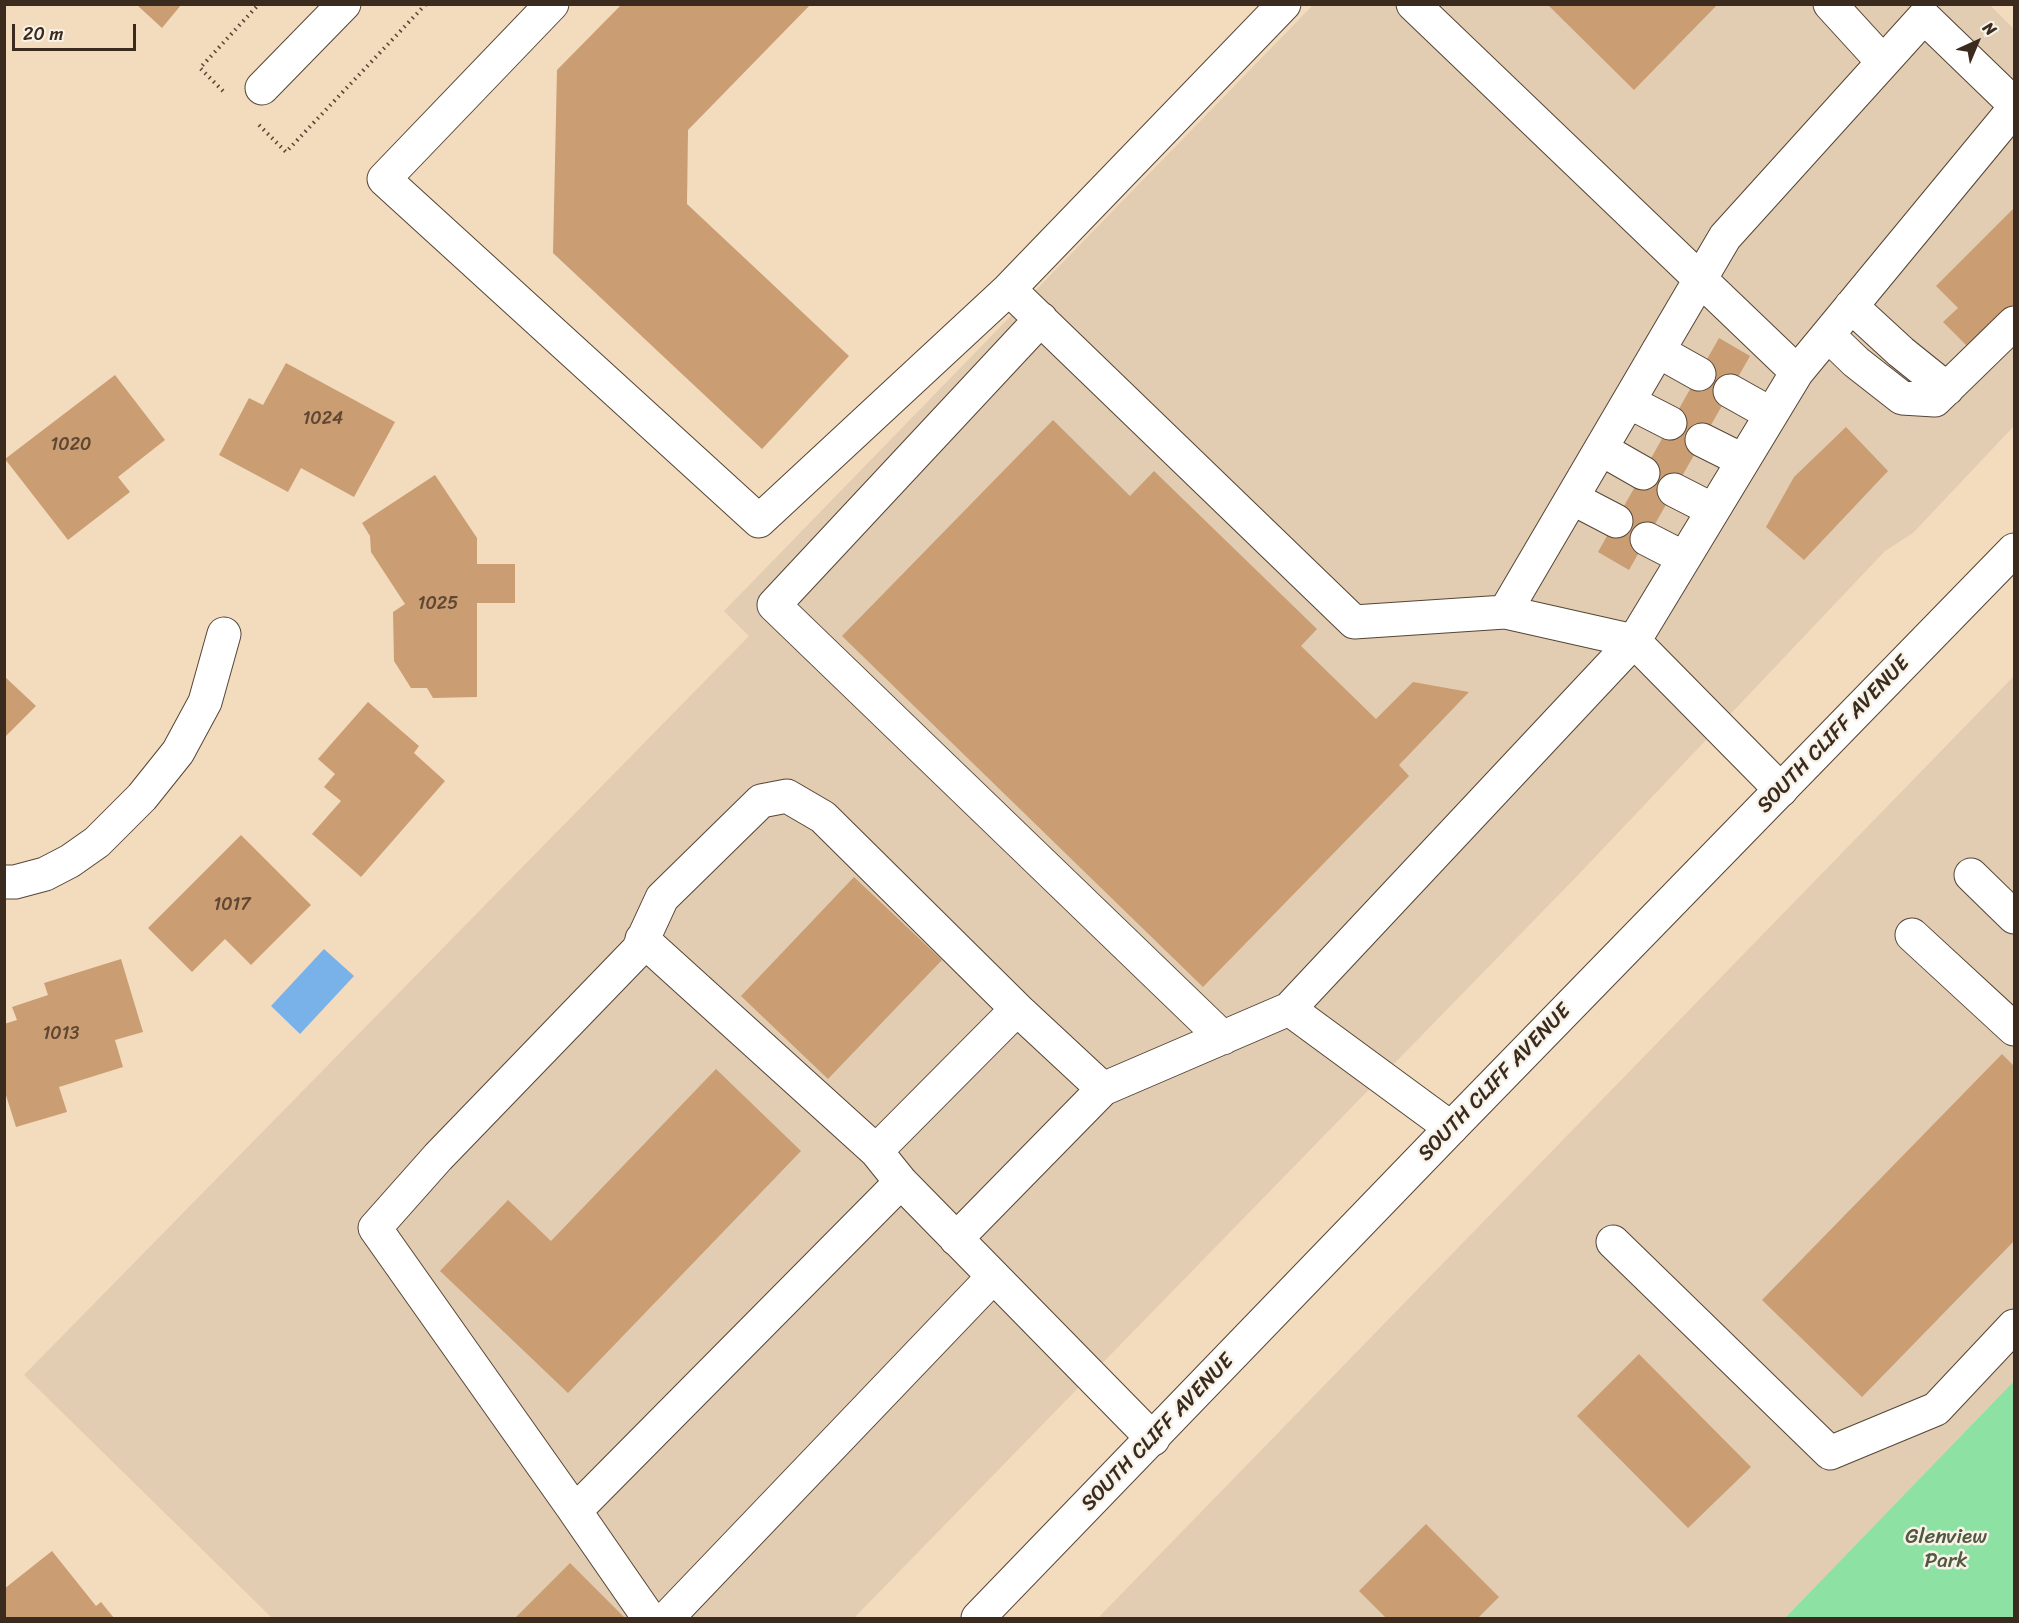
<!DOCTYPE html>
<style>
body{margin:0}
#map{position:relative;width:2019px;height:1623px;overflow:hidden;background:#f2dcbd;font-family:Sriracha,sans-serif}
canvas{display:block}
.frame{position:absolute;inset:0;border:6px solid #3b2a1e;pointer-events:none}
.north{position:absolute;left:1947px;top:12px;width:60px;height:60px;-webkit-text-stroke:4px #f7f3e8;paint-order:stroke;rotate:44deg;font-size:16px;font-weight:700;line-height:24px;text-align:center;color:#3b2a1e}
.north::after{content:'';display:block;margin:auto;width:21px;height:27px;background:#3b2a1e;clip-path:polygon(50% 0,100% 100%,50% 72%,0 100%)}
.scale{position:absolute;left:12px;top:24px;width:124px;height:27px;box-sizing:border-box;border:3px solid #3b2a1e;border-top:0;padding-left:8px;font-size:18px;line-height:21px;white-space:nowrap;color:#3b2a1e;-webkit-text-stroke:4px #f7f3e8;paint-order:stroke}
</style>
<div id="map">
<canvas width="2019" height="1623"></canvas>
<div class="frame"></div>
<div class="north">N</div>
<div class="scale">20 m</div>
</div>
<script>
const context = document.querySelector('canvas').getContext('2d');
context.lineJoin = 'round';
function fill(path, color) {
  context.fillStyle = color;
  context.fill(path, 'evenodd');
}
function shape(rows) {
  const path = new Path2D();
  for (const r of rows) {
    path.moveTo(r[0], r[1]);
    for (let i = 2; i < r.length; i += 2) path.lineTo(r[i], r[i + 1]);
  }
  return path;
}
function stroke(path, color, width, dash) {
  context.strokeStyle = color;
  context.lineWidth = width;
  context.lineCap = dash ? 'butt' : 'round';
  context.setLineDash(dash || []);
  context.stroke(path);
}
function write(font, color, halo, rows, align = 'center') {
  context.font = font + ' Sriracha,sans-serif';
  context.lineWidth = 5;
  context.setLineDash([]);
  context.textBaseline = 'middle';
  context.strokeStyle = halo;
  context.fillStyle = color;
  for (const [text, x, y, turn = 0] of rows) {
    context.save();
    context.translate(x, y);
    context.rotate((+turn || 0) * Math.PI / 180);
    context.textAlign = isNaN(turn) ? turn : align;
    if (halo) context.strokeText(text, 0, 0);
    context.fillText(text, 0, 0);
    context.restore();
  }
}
const built = shape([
 [1989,4,2014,29,2014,426,1913,533,1885,551,1579,874,854,1618,272,1618,24,1375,749,636,724,611,1313,5],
 [2014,676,2014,1381,1785,1618,1098,1618]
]);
const green = shape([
 [2014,1381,2014,1618,1785,1618]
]);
const water = shape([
 [324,949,354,976,300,1034,271,1006]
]);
const building = shape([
 [622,4,811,4,688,130,687,204,849,356,762,449,553,253,557,70],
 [1547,4,1718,4,1634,90],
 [137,5,181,5,162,28],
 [2013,209,2014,211,2014,304,1970,349,1943,322,1958,308,1936,286],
 [1719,338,1750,356,1629,570,1598,552],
 [286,363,395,422,354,497,301,468,288,492,219,455,249,398,263,405],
 [115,375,165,440,118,477,130,492,68,540,5,459],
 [1053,420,1130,496,1154,471,1317,629,1301,646,1376,719,1413,682,1469,692,1399,765,1409,776,1203,987,842,636],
 [1846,427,1888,471,1804,560,1766,527,1794,477],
 [435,475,477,538,477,564,515,564,515,603,477,603,477,697,433,698,427,688,411,688,394,661,393,612,405,604,371,552,370,536,362,523],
 [4,676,36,706,4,738],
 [368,702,419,746,414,753,445,781,361,877,312,834,341,801,324,787,335,774,318,759],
 [241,835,311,905,251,965,225,939,192,972,148,928],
 [854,877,942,960,828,1079,741,996],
 [121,959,143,1032,115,1040,123,1067,59,1087,67,1112,16,1127,4,1089,4,1024,17,1020,12,1007,48,995,44,983],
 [2002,1054,2014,1066,2014,1241,1862,1397,1762,1300],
 [716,1069,801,1151,568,1393,440,1271,508,1200,551,1241],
 [1639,1354,1751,1467,1688,1528,1577,1416],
 [1426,1524,1499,1597,1478,1618,1386,1618,1359,1591],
 [52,1551,96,1606,101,1602,114,1618,4,1618,4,1589],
 [570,1563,625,1618,515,1618]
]);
const path = shape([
 [223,91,200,68,259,4],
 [259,125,286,152,426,4]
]);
const minor = shape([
 [552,4,384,179,759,521,1009,289,1354,622,1505,612],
 [1413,4,1797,372],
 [1830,4,1883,62],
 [262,88,344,4],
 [2014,104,1924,17,1725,237,1505,612,1634,641,1797,372,2014,109],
 [1009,289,1284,4],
 [1851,306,1901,352,1947,389],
 [1041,319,774,605,1223,1038],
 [1828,335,1856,362,1902,398,1935,400,2014,323],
 [1658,351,1699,374],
 [1730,391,1771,414],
 [1629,402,1670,423],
 [1702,440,1742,460],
 [1601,449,1643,473],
 [1674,490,1713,510],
 [1572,498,1616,521],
 [1647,539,1684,558],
 [1971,875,2014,917],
 [4,882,15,882,45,874,70,861,97,842,142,797,178,752,205,702,224,634],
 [1912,935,2014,1029],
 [642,939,876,1151],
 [1451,1128,1289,1009,1634,641,1781,790],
 [901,1182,1153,1439],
 [956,1239,1103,1089,1289,1009],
 [1613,1242,1830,1453,1936,1409,2014,1326],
 [575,1511,375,1228,438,1157,638,950,662,898,761,801,787,796,823,817,1017,1009],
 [649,1618,575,1511,901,1182,876,1151,1017,1009,1103,1089],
 [667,1618,993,1277]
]);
const major = shape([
 [978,1618,1451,1128,2014,550]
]);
const numberNames = [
 ["1024",323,419],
 ["1020",71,445],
 ["1025",438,604],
 ["1017",232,905],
 ["1013",61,1034]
];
const streetNames = [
 ["SOUTH CLIFF AVENUE",1834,735,-46],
 ["SOUTH CLIFF AVENUE",1495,1083,-46],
 ["SOUTH CLIFF AVENUE",1158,1433,-46]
];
const parkNames = [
 ["Glenview",1946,1538],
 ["Park",1946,1562]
];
fill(built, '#e2cdb2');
fill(green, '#8de1a2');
fill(water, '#79b2e9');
fill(building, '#ca9d73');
stroke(minor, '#564536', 35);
stroke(major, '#564536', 35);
stroke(path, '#564536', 4, [1.5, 4.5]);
stroke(minor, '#fff', 33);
stroke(major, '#fff', 33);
write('18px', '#5f4733', null, numberNames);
write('21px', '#3b2a1e', '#f7f3e8', streetNames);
write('21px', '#50583f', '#f7f3e8', parkNames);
</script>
